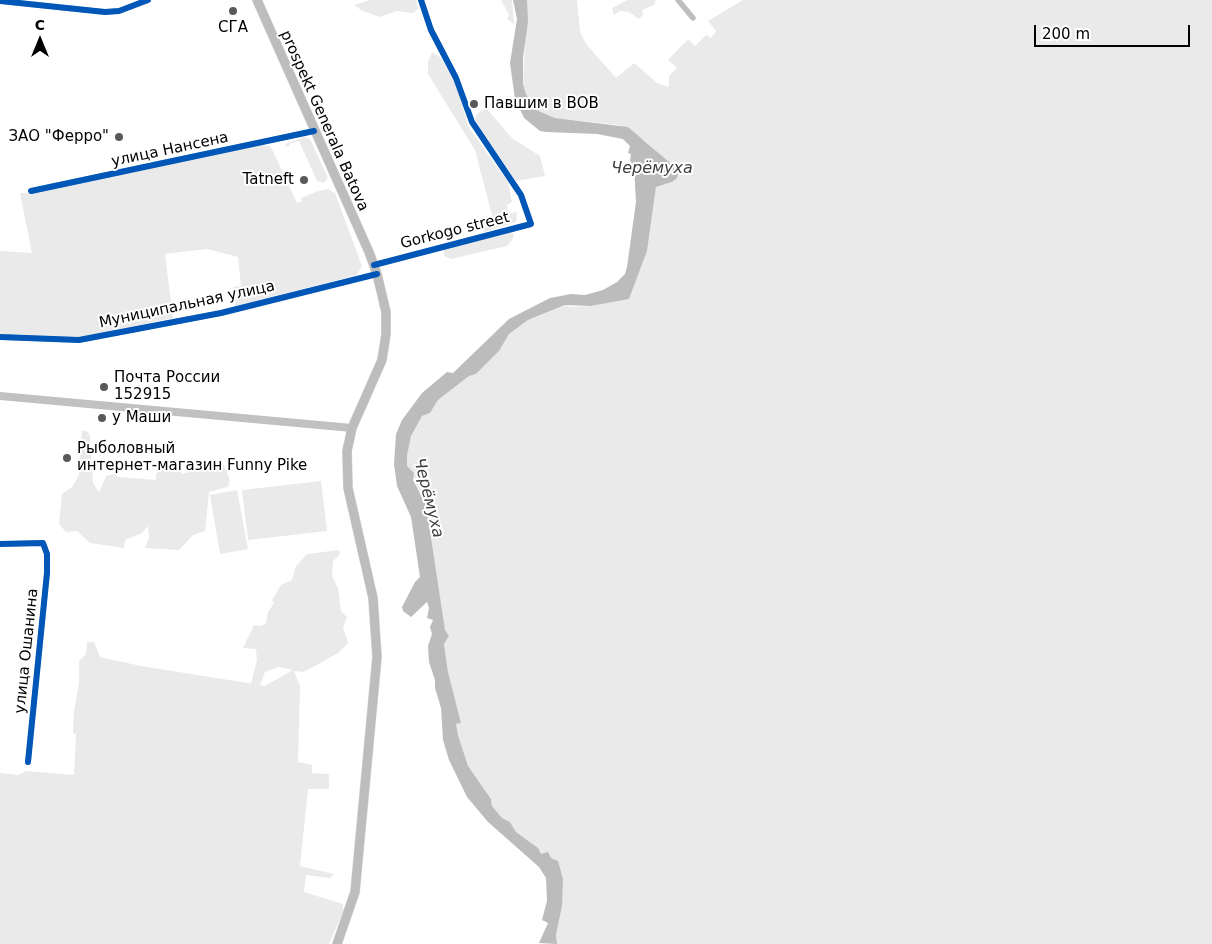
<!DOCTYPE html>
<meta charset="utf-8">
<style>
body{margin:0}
#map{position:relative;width:1212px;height:944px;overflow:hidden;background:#fff;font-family:"DejaVu Sans",sans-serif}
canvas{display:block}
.north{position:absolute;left:15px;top:15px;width:50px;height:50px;-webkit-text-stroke:4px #fff;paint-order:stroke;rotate:0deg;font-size:14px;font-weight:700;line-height:20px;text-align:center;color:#000}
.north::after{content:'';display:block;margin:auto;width:18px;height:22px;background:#000;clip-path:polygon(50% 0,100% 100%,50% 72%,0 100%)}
.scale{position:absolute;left:1034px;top:25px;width:156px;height:22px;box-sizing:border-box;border:2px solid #000;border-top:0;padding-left:6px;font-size:15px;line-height:18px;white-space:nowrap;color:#000;-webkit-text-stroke:4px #fff;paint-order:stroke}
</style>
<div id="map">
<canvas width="1212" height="944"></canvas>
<div class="north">С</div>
<div class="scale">200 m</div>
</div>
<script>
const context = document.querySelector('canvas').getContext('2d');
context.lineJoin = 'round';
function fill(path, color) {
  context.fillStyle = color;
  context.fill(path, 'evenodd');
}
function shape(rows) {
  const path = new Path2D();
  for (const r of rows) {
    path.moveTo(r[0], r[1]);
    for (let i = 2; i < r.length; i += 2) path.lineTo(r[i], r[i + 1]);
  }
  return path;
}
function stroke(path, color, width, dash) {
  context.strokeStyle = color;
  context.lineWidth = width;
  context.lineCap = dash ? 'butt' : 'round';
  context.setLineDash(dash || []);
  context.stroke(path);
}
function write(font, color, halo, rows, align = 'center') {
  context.font = font + ' "DejaVu Sans",sans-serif';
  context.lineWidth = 4;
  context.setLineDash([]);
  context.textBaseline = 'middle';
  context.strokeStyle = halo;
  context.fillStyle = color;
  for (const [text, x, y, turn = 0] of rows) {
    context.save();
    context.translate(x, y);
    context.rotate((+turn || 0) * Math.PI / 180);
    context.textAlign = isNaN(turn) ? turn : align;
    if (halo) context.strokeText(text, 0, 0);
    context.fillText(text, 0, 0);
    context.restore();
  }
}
const green = shape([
 [370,0,416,0,418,9,413,13,397,11,379,17,361,10,354,5],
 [501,0,512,0,514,24,507,19,509,15],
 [527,0,577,0,580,32,586,44,616,78,634,63,657,83,669,87,669,76,677,68,668,60,688,39,695,46,706,35,711,38,716,31,708,21,743,0,1212,0,1212,944,557,944,556,935,562,906,551,858,541,855,534,845,516,832,510,822,502,818,492,806,491,799,468,766,458,735,456,724,461,723,448,672,444,644,449,636,445,630,434,566,426,505,407,466,407,456,411,436,422,416,430,413,438,400,469,376,476,374,499,351,509,334,528,320,566,305,570,307,591,306,629,299,647,251,656,187,672,182,658,153,647,142,619,125,555,118,534,109,526,94,523,84],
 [627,0,656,0,654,5,642,10,643,15,639,19,629,12,620,11,614,15,612,8],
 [432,52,441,58,455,82,469,128,508,182,512,202,507,205,508,211,511,213,517,212,516,222,484,232,481,227,481,223,493,219,475,150,428,74,428,62],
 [486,108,512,138,540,156,545,176,516,181,480,129,475,119,477,114],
 [304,137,310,139,328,178,324,183,317,181,299,141,291,143,288,147,285,144],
 [262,145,271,147,297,203,302,201,301,198,318,191,328,189,335,193,362,266,357,275,235,306,233,287,241,286,238,257,207,249,165,254,173,318,78,338,0,335,0,251,32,253,20,193,33,193],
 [512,232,514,235,512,240,507,246,451,259,444,256,444,248],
 [82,430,88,432,90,436,93,483,99,492,106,476,115,474,118,477,156,480,156,474,161,469,178,465,182,474,197,470,210,463,222,461,230,480,228,487,209,492,205,531,193,535,179,550,145,548,149,538,148,526,142,533,125,540,124,548,90,543,77,531,66,532,59,524,62,494,72,487,79,475],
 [321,481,327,531,248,540,242,490],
 [237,490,248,549,220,554,210,495],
 [339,550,340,554,333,561,332,576,338,588,341,611,347,617,343,627,348,643,338,653,315,666,303,672,294,671,300,686,298,762,312,765,312,773,329,774,329,789,308,789,300,866,334,874,330,878,306,875,304,892,343,904,343,912,329,944,0,944,0,773,18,775,26,771,74,775,76,734,73,733,74,711,79,682,79,661,86,654,87,642,94,642,100,657,141,666,254,684,251,683,257,660,256,649,243,648,254,625,261,626,266,623,268,612,274,603,272,600,281,585,292,580,296,566,307,554],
 [278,667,293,670,265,686,260,685,265,672]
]);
const water = shape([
 [513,0,527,0,528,22,523,58,523,84,526,94,534,109,555,118,628,127,676,168,678,174,677,178,672,182,656,187,647,251,629,299,591,306,565,305,528,320,509,334,499,351,476,374,469,376,438,400,430,413,422,416,411,436,407,456,407,466,414,473,413,480,426,505,445,630,449,636,444,644,448,672,461,723,456,724,458,735,468,766,491,799,492,806,502,818,510,822,516,832,538,848,541,854,548,852,551,858,558,861,563,879,562,906,556,935,557,944,539,943,548,923,542,920,547,901,546,878,539,867,488,822,467,797,449,760,443,740,441,708,435,688,435,680,429,662,428,646,432,634,430,627,433,620,427,618,429,608,427,602,411,617,403,611,402,607,415,582,420,577,411,517,397,486,394,464,396,434,402,420,422,393,447,372,453,373,509,319,550,298,571,294,585,295,603,290,617,282,625,274,627,267,636,202,634,166,630,161,631,154,628,153,630,146,623,139,597,134,546,132,540,131,524,118,515,99,510,63,517,19]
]);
const street = shape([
 [678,0,693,18],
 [0,1,105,12,119,11,148,0],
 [31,191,314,131],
 [374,265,531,224,521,195,472,122,456,78,431,30,421,0],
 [0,337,79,340,221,313,377,274],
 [0,544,43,543,47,554,47,573,28,762]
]);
const secondary = shape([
 [0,396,352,428]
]);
const primary = shape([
 [257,0,369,252,377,274,386,312,386,334,382,360,352,428,347,451,348,488,373,598,377,657,355,892,337,944]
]);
const cycleway = shape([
 [0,1,105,12,119,11,148,0],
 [31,191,314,131],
 [374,265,531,224,521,195,472,122,456,78,431,30,421,0],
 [0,337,79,340,221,313,377,274],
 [0,544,43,543,47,554,47,573,28,762]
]);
const markers = [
 [233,11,5,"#595959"],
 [474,104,5,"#595959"],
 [119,137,5,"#595959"],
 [304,180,5,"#595959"],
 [104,387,5,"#595959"],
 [102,418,5,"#595959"],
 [67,458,5,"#595959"]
];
const poiNames = [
 ["СГА",233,28,"center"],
 ["Павшим в ВОВ",484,104],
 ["ЗАО \"Ферро\"",109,137,"right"],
 ["Tatneft",294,180,"right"],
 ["Почта России",114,378],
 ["152915",114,395],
 ["у Маши",112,418],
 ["Рыболовный",77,449],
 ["интернет-магазин Funny Pike",77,466]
];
const streetNames = [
 ["prospekt Generala Batova",324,121,66],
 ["улица Нансена",170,150,-12],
 ["Gorkogo street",455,231,-14],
 ["Муниципальная улица",187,305,-12],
 ["улица Ошанина",27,651,-84]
];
const waterNames = [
 ["Черёмуха",652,169],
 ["Черёмуха",428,498,76]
];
fill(green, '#eaeaea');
fill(water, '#bcbcbc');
stroke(primary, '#dbdbdb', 10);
stroke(street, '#bebebe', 5.5);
stroke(secondary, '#c1c1c1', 8);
stroke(primary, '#bdbdbd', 9);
stroke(cycleway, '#0057b8', 6);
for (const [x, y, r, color] of markers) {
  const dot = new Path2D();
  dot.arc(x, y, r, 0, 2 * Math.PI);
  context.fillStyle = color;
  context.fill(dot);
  stroke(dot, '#fff', 2);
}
write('15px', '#000', '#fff', poiNames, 'left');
write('15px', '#000', '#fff', streetNames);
write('italic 16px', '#404040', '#fff', waterNames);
</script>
